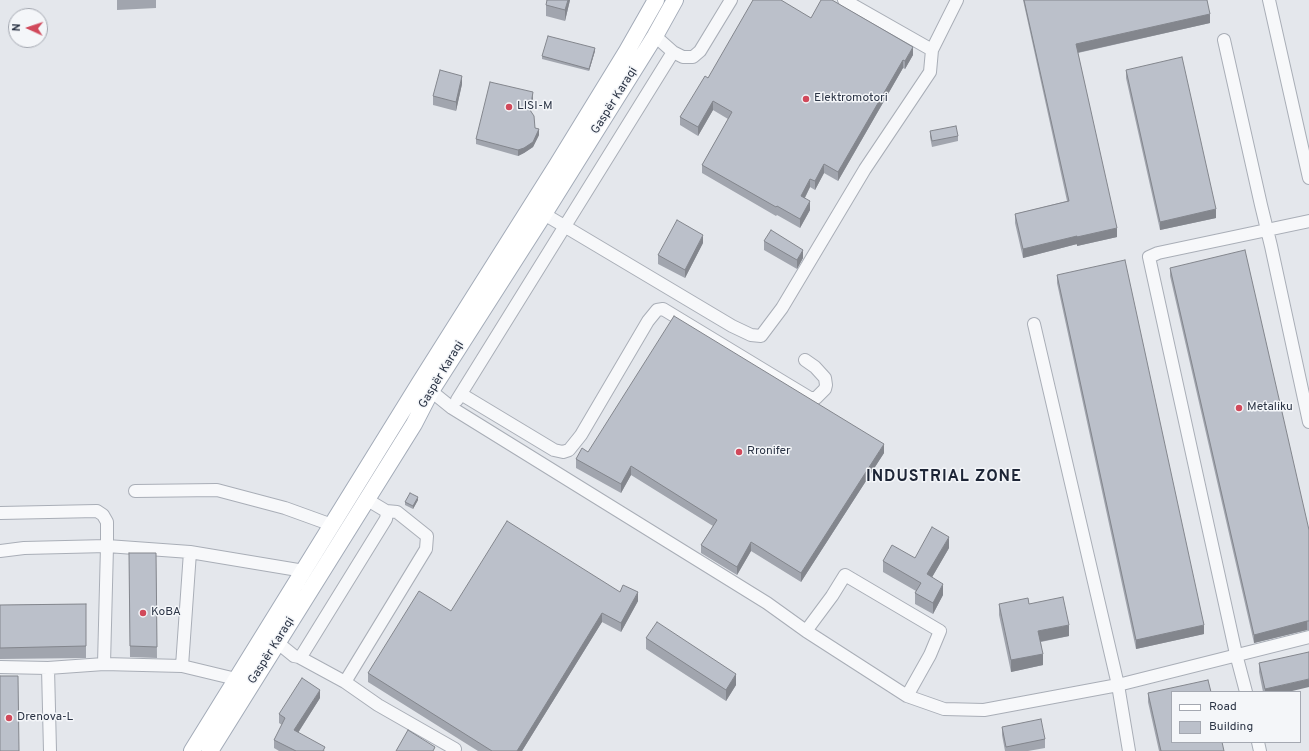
<!DOCTYPE html>
<meta charset="utf-8">
<style>
body{margin:0}
#map{position:relative;width:1309px;height:751px;overflow:hidden;background:#e4e7ec;font-family:Overpass,sans-serif}
canvas{display:block}
.legend{position:absolute;left:1171px;top:691px;width:130px;height:52px;box-sizing:border-box;background:#f4f6f9;border:1px solid #a4a8b1;margin:0;padding:5px 7px;list-style:none;font-size:12px;color:#2b3445}
.legend li{display:flex;align-items:center;gap:8px;height:20px}
.legend b{width:20px;border:1px solid #a4a8b1}
.north{position:absolute;left:8px;top:8px;width:40px;height:40px;box-sizing:border-box;background:#f4f6f9;border:1px solid #a4a8b1;border-radius:50%;rotate:273deg;font-size:11px;font-weight:700;line-height:16px;text-align:center;color:#2b3445}
.north::after{content:'';display:block;margin:auto;width:14px;height:18px;background:#d1495b;clip-path:polygon(50% 0,100% 100%,50% 72%,0 100%)}
</style>
<div id="map">
<canvas width="1309" height="751"></canvas>
<ul class="legend">
<li><b style="height:5px;background:#fff"></b>Road</li>
<li><b style="height:11px;background:#bbc0ca"></b>Building</li>
</ul>
<div class="north">N</div>
</div>
<script>
const context = document.querySelector('canvas').getContext('2d');
context.lineJoin = 'round';
function shape(rows) {
  const path = new Path2D();
  for (const r of rows) {
    path.moveTo(r[0], r[1]);
    for (let i = 2; i < r.length; i += 2) path.lineTo(r[i], r[i + 1]);
  }
  return path;
}
function stroke(path, color, width, dash) {
  context.strokeStyle = color;
  context.lineWidth = width;
  context.lineCap = dash ? 'butt' : 'round';
  context.setLineDash(dash || []);
  context.stroke(path);
}
function fill(path, color) {
  context.fillStyle = color;
  context.fill(path, 'evenodd');
}
function write(font, color, halo, rows, align = 'center') {
  context.font = font + ' Overpass,sans-serif';
  context.lineWidth = 3;
  context.setLineDash([]);
  context.textBaseline = 'middle';
  context.strokeStyle = halo;
  context.fillStyle = color;
  for (const [text, x, y, turn = 0] of rows) {
    context.save();
    context.translate(x, y);
    context.rotate((+turn || 0) * Math.PI / 180);
    context.textAlign = isNaN(turn) ? turn : align;
    if (halo) context.strokeText(text, 0, 0);
    context.fillText(text, 0, 0);
    context.restore();
  }
}
const minor = shape([
 [844,0,932,50],
 [1269,0,1309,178],
 [655,36,673,52,683,57,693,57,700,51,731,0],
 [1224,40,1261,205,1271,246,1309,422],
 [544,214,732,326,751,335,761,336,782,308,865,169,930,72,932,50,957,0],
 [1034,324,1118,685,1129,751],
 [431,391,452,408,767,603,806,631,907,696,944,709,984,710,1118,685,1309,637],
 [461,394,554,450,563,452,569,450,581,435,648,321,657,310,663,309,790,386,810,398,816,398,825,389,826,385,825,378,815,367,805,360],
 [457,400,673,52],
 [135,491,217,490,285,508,332,525],
 [0,513,97,511,103,515,107,522,107,546,190,552,304,571],
 [0,551,24,548,107,546,104,664],
 [806,631,832,596,845,575,940,631,930,655,907,696],
 [278,643,294,656,299,657,302,655,386,519,387,513,386,511,366,499],
 [299,657,345,682,378,705,455,749],
 [182,666,190,552],
 [0,667,48,668,50,751],
 [48,668,104,664,182,666,236,679],
 [345,682,426,549,427,536,397,512,386,511],
 [1246,692,1236,654,1149,257,1158,253,1309,221],
 [1258,742,1260,751]
]);
const major = shape([
 [192,751,419,384,557,165,627,51,656,0],
 [210,751,414,424,431,391,544,214,655,36,675,0]
]);
const wall = shape([
 [117,0,156,0,156,8,117,10],
 [570,0,565,21,546,16,546,5],
 [1023,0,1207,0,1210,23,1078,53,1117,237,1077,246,1077,244,1023,258,1015,223,1015,214,1067,201],
 [811,18,913,55,905,69,903,68,838,181,824,173,815,190,810,187,805,198,810,210,800,228,777,215,776,216,702,173,702,165,728,119,713,110,698,136,680,125,680,117,708,78],
 [595,51,589,71,542,59,542,56],
 [1126,70,1216,218,1160,230,1126,78],
 [462,84,456,111,433,105,433,96],
 [533,98,531,111,535,128,539,135,533,147,524,153,518,156,476,144,476,139],
 [930,131,958,136,958,141,932,147,930,137],
 [764,241,803,258,797,269,764,250],
 [703,243,685,278,658,264,658,255],
 [1170,268,1309,530,1309,630,1307,630,1254,643,1170,276],
 [1057,275,1204,634,1136,649,1057,283],
 [588,452,884,453,801,582,751,551,737,575,701,553,701,545,713,526,631,475,621,493,576,468,576,459],
 [418,500,413,509,405,505,405,502],
 [949,548,932,577,943,595,933,614,915,604,915,593,916,591,883,572,883,561,915,558],
 [129,553,156,553,157,658,130,657],
 [620,592,638,601,621,632,602,622,522,751,478,751,368,682,368,673,451,611],
 [86,604,86,658,0,659,0,605],
 [999,604,1029,604,1069,636,1041,642,1043,665,1011,672,999,615],
 [646,638,736,685,726,701,646,649],
 [1259,663,1288,692,1263,692,1259,672],
 [1148,693,1224,751,1159,751,1148,702],
 [320,698,298,733,325,751,279,751,274,748,274,740,282,725,279,723,279,714],
 [1002,727,1045,739,1045,748,1028,751,1005,751,1002,735]
]);
const shadedWall = shape([
 [568,0,570,0,565,21,565,10],
 [1210,14,1210,23,1076,53,1076,44],
 [913,47,913,55,905,69,905,61],
 [595,48,595,51,589,71,589,69],
 [903,60,903,68,838,181,838,172],
 [462,76,462,84,456,111,456,102],
 [533,92,533,98,530,116,530,110],
 [713,101,713,110,698,136,698,127],
 [539,129,539,135,533,147,524,153,518,156,518,150],
 [824,164,824,173,815,190,815,181],
 [810,179,810,187,801,205,801,196],
 [810,201,810,210,800,228,800,219],
 [1216,209,1216,218,1160,230,1160,222],
 [1117,228,1117,237,1077,246,1077,237],
 [703,235,703,243,685,278,685,270],
 [1077,236,1077,244,1023,258,1023,249],
 [803,250,803,258,797,269,797,260],
 [884,444,884,453,801,582,801,573],
 [631,466,631,475,621,493,621,484],
 [418,497,418,500,413,509,413,506],
 [949,537,949,548,927,586,927,574],
 [751,542,751,551,737,575,737,567],
 [943,584,943,595,933,614,933,603],
 [638,592,638,601,621,632,621,623],
 [602,613,602,622,522,751,517,751],
 [1307,621,1307,630,1254,643,1254,635],
 [1069,625,1069,636,1038,642,1038,631],
 [1204,625,1204,634,1136,649,1136,640],
 [1043,654,1043,665,1011,672,1011,660],
 [736,674,736,685,726,701,726,690],
 [1309,679,1309,687,1288,692,1265,692,1265,689],
 [320,690,320,698,294,739,294,730]
]);
const building = shape([
 [547,0,568,0,565,10,546,5,547,0],
 [753,0,781,0,811,18,821,0,832,0,913,47,905,61,903,60,838,172,824,164,815,181,810,179,801,196,810,201,800,219,777,206,776,207,702,165,732,112,713,101,698,127,680,117,705,76,708,78,753,0],
 [1024,0,1207,0,1210,14,1076,44,1117,228,1077,237,1077,236,1023,249,1015,214,1069,201,1024,0],
 [548,36,595,48,589,69,542,56,548,36],
 [1182,57,1216,209,1160,222,1126,70,1182,57],
 [440,70,462,76,456,102,433,96,440,70],
 [490,82,533,92,530,110,534,116,535,128,539,129,533,142,524,148,518,150,476,139,490,82],
 [956,126,958,136,932,141,930,131,956,126],
 [677,220,703,235,685,270,658,255,677,220],
 [771,230,803,250,797,260,764,241,771,230],
 [1245,250,1309,530,1309,621,1307,621,1254,635,1170,268,1245,250],
 [1125,260,1204,625,1136,640,1057,275,1125,260],
 [674,316,884,444,801,573,751,542,737,567,701,545,717,520,631,466,621,484,576,459,582,448,588,452,674,316],
 [410,493,418,497,413,506,405,502,410,493],
 [507,521,620,592,623,585,638,592,621,623,602,613,517,751,492,751,368,673,419,591,451,611,507,521],
 [932,527,949,537,927,574,943,584,933,603,915,593,921,583,883,561,892,545,915,558,932,527],
 [129,553,156,553,157,647,130,646,129,553],
 [1063,597,1069,625,1038,631,1043,654,1011,660,999,604,1028,598,1029,604,1063,597],
 [86,604,86,646,0,648,0,605,86,604],
 [657,622,736,674,726,690,646,638,657,622],
 [1309,652,1309,679,1265,689,1259,663,1309,652],
 [0,676,18,676,19,751,0,751,0,676],
 [302,678,320,690,294,730,325,747,323,751,296,751,274,740,285,718,279,714,302,678],
 [1208,680,1211,692,1172,692,1172,742,1222,742,1224,751,1161,751,1148,693,1208,680],
 [1041,719,1045,739,1006,747,1002,727,1041,719],
 [408,730,435,747,433,751,396,751,408,730]
]);
const markers = [
 [806,99,4,"#d1495b"],
 [509,107,4,"#d1495b"],
 [1239,408,4,"#d1495b"],
 [739,452,4,"#d1495b"],
 [143,613,4,"#d1495b"],
 [9,718,4,"#d1495b"]
];
const poiNames = [
 ["Elektromotori",814,99],
 ["LISI-M",517,107],
 ["Metaliku",1247,408],
 ["Rronifer",747,452],
 ["KoBA",151,613],
 ["Drenova-L",17,718]
];
const streetNames = [
 ["Gaspër Karaqi",615,101,-58],
 ["Gaspër Karaqi",442,375,-59],
 ["Gaspër Karaqi",272,651,-58]
];
const districtNames = [
 ["INDUSTRIAL ZONE",944,478]
];
stroke(minor, '#a9aeb7', 14);
stroke(major, '#a3abb8', 18);
stroke(minor, '#f7f8fa', 12);
stroke(major, '#fff', 16);
fill(wall, '#a1a5ae');
fill(shadedWall, '#83868d');
fill(building, '#bbc0ca');
stroke(building, '#83868d', 1);
for (const [x, y, r, color] of markers) {
  const dot = new Path2D();
  dot.arc(x, y, r, 0, 2 * Math.PI);
  context.fillStyle = color;
  context.fill(dot);
  stroke(dot, '#f4f6f9', 1.5);
}
write('12px', '#2b3445', '#f4f6f9', poiNames, 'left');
write('12px', '#2b3445', '#f4f6f9', streetNames);
context.letterSpacing = '1px';
write('bold 16px', '#1d2536', '#f4f6f9', districtNames);
context.letterSpacing = '0px';
</script>
